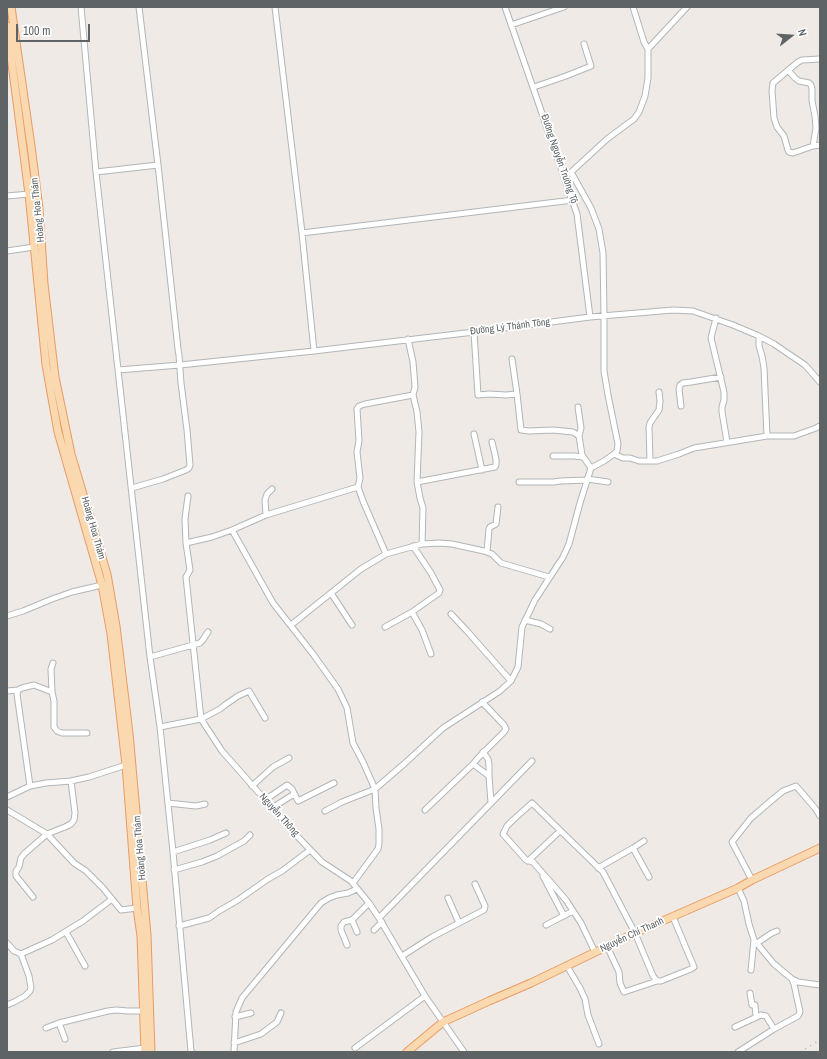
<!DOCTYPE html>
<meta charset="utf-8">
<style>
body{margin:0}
#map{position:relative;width:827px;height:1059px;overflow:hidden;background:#efeae6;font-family:"Archivo Narrow",sans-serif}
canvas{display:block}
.frame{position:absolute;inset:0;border:8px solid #5e6466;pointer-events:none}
.north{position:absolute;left:771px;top:16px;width:40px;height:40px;-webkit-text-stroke:3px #fff;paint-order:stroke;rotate:73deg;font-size:11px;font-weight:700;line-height:16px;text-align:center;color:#5e6466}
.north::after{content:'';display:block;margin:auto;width:14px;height:18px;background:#5e6466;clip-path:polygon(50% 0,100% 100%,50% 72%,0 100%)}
.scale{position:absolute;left:16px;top:24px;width:74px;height:18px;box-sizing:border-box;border:2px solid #5e6466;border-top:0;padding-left:5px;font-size:12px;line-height:14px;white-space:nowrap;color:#5e6466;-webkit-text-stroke:3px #fff;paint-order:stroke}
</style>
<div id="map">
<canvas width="827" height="1059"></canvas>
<div class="frame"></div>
<div class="north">N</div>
<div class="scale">100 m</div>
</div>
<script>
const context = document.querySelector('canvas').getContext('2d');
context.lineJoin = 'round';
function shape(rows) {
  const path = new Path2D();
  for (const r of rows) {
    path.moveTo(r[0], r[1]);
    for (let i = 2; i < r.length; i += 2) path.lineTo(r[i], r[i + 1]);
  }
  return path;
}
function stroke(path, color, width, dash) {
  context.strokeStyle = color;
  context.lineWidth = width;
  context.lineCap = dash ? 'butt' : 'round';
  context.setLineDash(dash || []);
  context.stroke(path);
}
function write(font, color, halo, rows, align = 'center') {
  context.font = font + ' "Archivo Narrow",sans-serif';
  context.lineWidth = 3.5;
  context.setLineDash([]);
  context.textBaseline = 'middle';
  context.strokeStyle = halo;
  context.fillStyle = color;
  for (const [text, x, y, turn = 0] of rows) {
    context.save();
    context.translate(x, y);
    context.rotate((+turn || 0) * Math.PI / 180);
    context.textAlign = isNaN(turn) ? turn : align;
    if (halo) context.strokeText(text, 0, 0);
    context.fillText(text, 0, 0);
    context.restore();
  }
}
const minor = shape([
 [81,7,96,172,150,657,160,727,173,852,191,1051,192,1052],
 [275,7,302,233,314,351],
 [505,7,577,214,590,317],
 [633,7,644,42,648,49],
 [511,25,564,7],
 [820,59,802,60,798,62,773,83,772,91,774,118,777,127,784,136,788,150,789,152,793,153,813,146,820,145],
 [788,70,795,78,799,81,809,83,811,85,812,89,812,101,815,116,816,128,813,146],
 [534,87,566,76,591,66,584,44],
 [96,172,158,165],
 [569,174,607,139,634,119,639,112,645,96,648,78,648,49,687,7],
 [7,196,29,194],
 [302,233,573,200],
 [7,251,34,247],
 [716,318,711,338,724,392,724,400,722,407,722,412,727,442],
 [474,332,478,395,489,394,506,395,517,394,521,430,529,431,553,430,573,432,579,436,582,455,591,468],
 [759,336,759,346,762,356,764,368,767,436],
 [408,339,413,362,415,387,413,395,417,412,419,432,417,482,420,498,423,508,422,544],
 [512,359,517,394],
 [118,370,180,365,314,351,474,332,590,317,673,310,693,311,733,325,759,336,774,344,805,365,820,382],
 [681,406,679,389,680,385,683,383,691,382,721,377],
 [578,407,581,428,579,436],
 [474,434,482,470],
 [614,454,623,458,630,458,639,461,657,461,679,454,694,448,767,436,794,436,816,428,820,426],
 [553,456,574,456,583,457],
 [650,461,649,427,650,423,659,410,660,401,659,392],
 [587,479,608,482],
 [417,482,495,467,496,465,496,459,492,442],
 [519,482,554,482,560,481,587,480],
 [358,487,266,515,232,530,212,537,186,543,190,570,186,577,201,719,222,751,297,836,322,862,351,881,369,903,379,918,425,996,464,1052],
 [132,488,163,479,186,470,189,468,190,465,187,430,181,383,179,355,178,349,158,165,139,7],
 [266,515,265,500,267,494,272,489],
 [232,530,273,603,313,654,338,689,347,708,353,743,363,762,375,789,342,802,325,811],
 [186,543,185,519,188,496],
 [487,552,489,529,490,527,496,524,498,507],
 [386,554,363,501,358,487,360,478,357,452,359,441,357,409,359,406,365,404,413,395],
 [331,593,352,625],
 [412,612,422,630,431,654],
 [451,614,467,631,511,681],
 [7,616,23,611,52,599,72,592,102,585],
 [525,620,541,624,550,629],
 [291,625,361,569,386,554,422,544,439,543,452,544,484,551,492,554,501,563,549,577],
 [385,627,412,612,439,593,440,590,431,573,413,546],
 [150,657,200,643,202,641,208,632],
 [7,691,18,690],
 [52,692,51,669,53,663],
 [160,727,201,719,220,709,225,705,238,696,249,691,265,718],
 [483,752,488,759,489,765,489,776,491,803],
 [473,764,489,776],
 [30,786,17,694,18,690,22,688,34,685,52,692,54,701,54,727,57,731,62,733,87,733],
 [252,786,273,767,289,758],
 [7,797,30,786,46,783,71,781,89,777,126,765],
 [265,800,287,785,292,789,298,801,334,783],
 [168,803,196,806,205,804],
 [272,808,294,794],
 [7,810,47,834,74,863,86,871,103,888,121,910,137,908],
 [425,810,473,764,478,758,504,732,506,729,504,725,482,702],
 [633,848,649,877],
 [173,852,210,840,226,833],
 [528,861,560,831],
 [598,868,633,848,644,841],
 [174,870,202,862,217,856,244,841,250,835],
 [543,876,564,916],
 [752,880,732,842,751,818,772,800,783,791,796,786,815,808,820,816],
 [353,883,378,849,379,844,379,829,376,808,375,789,404,764,443,728,500,691,511,681,518,667,522,627,535,600,563,557,569,544,580,503,591,468,604,461,614,454,617,451,618,444,608,395,604,371,604,316,603,253,599,229,591,208,571,172],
 [738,888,744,901,749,924,754,940,774,964,792,979,794,984,800,1012,798,1016,774,1029,738,1052],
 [33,897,16,876,16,871,19,867,21,858,24,854,47,834,65,827,71,824,74,820,75,813,71,781],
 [448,898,459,923],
 [379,918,532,761],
 [352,920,357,932],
 [546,925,573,911],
 [179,926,209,918,219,911,238,900,268,879,282,871,310,850],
 [374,930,382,922],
 [66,932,85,966],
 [7,943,14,951,21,954,52,940,83,921,112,899],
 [757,943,772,933,777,931],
 [347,945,341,930,341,926,344,922,352,920,369,903],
 [607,946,619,972,620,983,624,992,657,981],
 [595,952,581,923,566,900,533,862,526,860,503,834,507,826,513,820,532,803,603,872,635,933,653,976,657,981,661,981,691,969,694,967,673,917],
 [402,956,432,937,484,910,485,906,475,884],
 [567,966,580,988,585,999,588,1015,599,1044],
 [751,970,754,940],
 [792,979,798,982,820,985],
 [750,993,752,1005,755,1005,756,1017],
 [7,1005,14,1002,25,996,30,991,31,988,29,976,21,954],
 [235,1017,251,1013],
 [59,1023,65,1039],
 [735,1027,761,1015,766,1016,774,1029],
 [46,1028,59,1023,108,1011,116,1010,128,1011,143,1011],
 [234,1043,261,1034,277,1022,281,1013],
 [355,1048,425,996],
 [113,1052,145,1048],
 [234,1052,236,1012,242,998,321,903,329,898,337,895,348,893,357,889]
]);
const major = shape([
 [11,7,31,146,39,208,44,284,55,377,71,454,107,574,116,626,129,733,147,935,151,1052],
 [7,26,29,194,46,365,58,432,102,585,111,634,126,765,137,908,141,936,145,1052],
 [407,1052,443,1022,489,1001,531,983,635,933,738,888,752,880,820,848]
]);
const rail = shape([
 [800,1052,820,1040]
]);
const streetNames = [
 ["Đường Nguyễn Trường Tộ",559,159,71],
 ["Hoàng Hoa Thám",38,210,-96],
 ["Đường Lý Thánh Tông",510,327,-7],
 ["Hoàng Hoa Thám",93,528,74],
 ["Nguyễn Thông",279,815,48],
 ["Hoàng Hoa Thám",140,848,-95],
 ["Nguyễn Chí Thanh",632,935,-25]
];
stroke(minor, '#b1b6b8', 7);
stroke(major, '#e99c65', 9);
stroke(minor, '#fff', 5);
stroke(major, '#fad8b0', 7);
stroke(rail, '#b2b3b4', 1.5, [1, 5]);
write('10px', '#5e6466', '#fff', streetNames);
</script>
